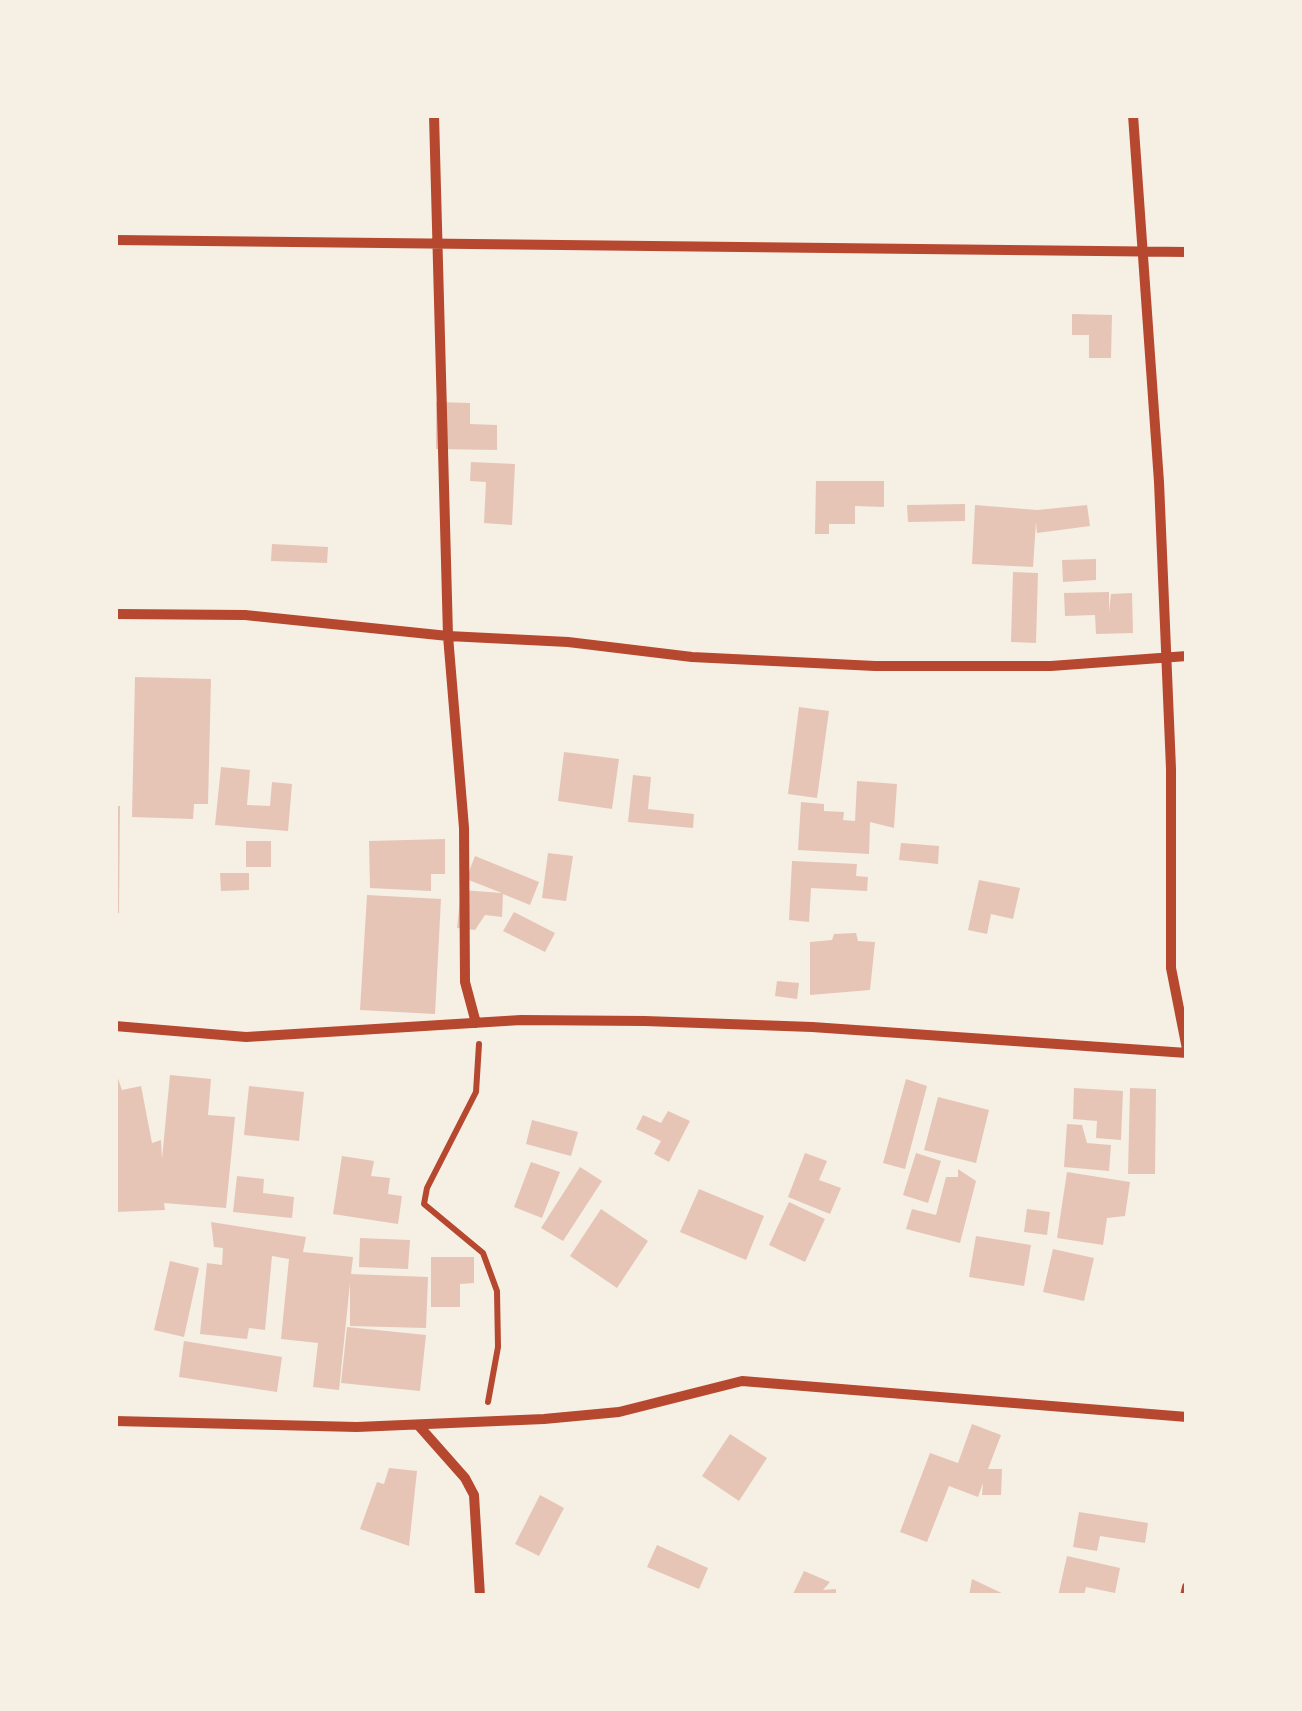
<!DOCTYPE html>
<style>
body{margin:0}
#map{position:relative;width:1302px;height:1711px;overflow:hidden;background:#f6efe4;font-family:Karla,sans-serif}
canvas{display:block}
.frame{position:absolute;inset:0;border:118px solid #f6efe4;pointer-events:none}
</style>
<div id="map">
<canvas width="1302" height="1711"></canvas>
<div class="frame"></div>
</div>
<script>
const context = document.querySelector('canvas').getContext('2d');
context.lineJoin = 'round';
function fill(path, color) {
  context.fillStyle = color;
  context.fill(path, 'evenodd');
}
function shape(rows) {
  const path = new Path2D();
  for (const r of rows) {
    path.moveTo(r[0], r[1]);
    for (let i = 2; i < r.length; i += 2) path.lineTo(r[i], r[i + 1]);
  }
  return path;
}
function stroke(path, color, width, dash) {
  context.strokeStyle = color;
  context.lineWidth = width;
  context.lineCap = dash ? 'butt' : 'round';
  context.setLineDash(dash || []);
  context.stroke(path);
}
const building = shape([
 [1072,314,1112,315,1111,358,1089,358,1089,335,1072,335],
 [436,402,470,403,470,424,497,425,497,450,436,449],
 [471,462,515,464,512,525,484,523,486,482,470,481],
 [816,481,884,481,884,507,855,506,855,524,829,524,829,534,815,534],
 [965,504,965,521,908,522,907,505],
 [975,505,1037,510,1087,505,1090,526,1037,533,1036,522,1033,567,972,564],
 [272,544,328,547,327,563,271,561],
 [1096,559,1096,580,1063,582,1062,560],
 [1013,572,1038,573,1036,643,1011,642],
 [1109,592,1109,612,1111,594,1132,593,1133,633,1096,634,1095,615,1065,616,1064,593],
 [135,677,211,679,208,804,194,804,193,819,132,817],
 [799,707,829,711,817,798,788,794],
 [564,752,619,759,612,809,558,801],
 [221,767,250,770,247,805,270,806,272,782,292,784,288,831,215,825],
 [633,775,651,777,648,809,694,814,693,828,628,822],
 [857,781,897,784,894,828,870,822,869,854,798,850,801,802,824,804,824,811,844,812,843,820,855,821],
 [115,806,120,806,119,913,115,913],
 [445,839,445,874,431,874,431,891,370,888,369,841],
 [246,841,271,841,271,867,246,867],
 [901,843,939,846,938,864,899,860],
 [548,853,573,856,566,901,542,898],
 [475,856,539,882,530,905,503,894,502,917,485,915,475,930,457,928,461,890,502,893,466,879],
 [792,861,857,864,856,876,868,877,867,891,811,888,809,922,789,920],
 [220,873,249,873,249,890,221,891],
 [979,880,1020,888,1013,919,991,914,987,934,968,930],
 [367,895,441,899,435,1014,360,1010],
 [514,912,555,933,545,952,503,931],
 [856,933,858,941,875,942,870,990,810,995,810,942,832,940,834,934],
 [777,981,799,983,797,999,775,996],
 [115,1070,122,1090,141,1086,152,1143,161,1140,162,1159,170,1075,211,1079,208,1115,235,1117,226,1208,164,1203,165,1210,115,1212],
 [906,1079,927,1086,905,1169,883,1163],
 [249,1086,304,1092,299,1141,244,1135],
 [1074,1088,1123,1091,1121,1140,1096,1138,1097,1121,1073,1119],
 [1130,1088,1156,1089,1155,1174,1128,1174],
 [938,1097,989,1110,976,1163,924,1150],
 [668,1111,690,1121,669,1162,654,1154,661,1141,636,1129,643,1115,661,1123],
 [532,1120,578,1132,571,1156,526,1144],
 [1067,1124,1082,1125,1087,1143,1111,1145,1109,1171,1064,1167],
 [805,1153,827,1161,819,1180,841,1188,830,1214,788,1197],
 [916,1153,941,1161,928,1203,903,1195],
 [342,1156,374,1161,371,1176,390,1178,388,1194,402,1196,398,1224,333,1214],
 [531,1162,560,1172,542,1218,514,1207],
 [580,1167,602,1181,563,1241,541,1228],
 [958,1169,976,1181,960,1243,906,1229,912,1209,936,1215,946,1177,958,1177],
 [1067,1172,1130,1182,1125,1216,1107,1218,1103,1245,1057,1238],
 [237,1176,264,1179,263,1193,294,1197,292,1218,233,1212],
 [699,1189,764,1216,746,1260,680,1232],
 [789,1202,825,1219,805,1262,769,1245],
 [601,1209,648,1241,617,1288,570,1256],
 [1027,1209,1050,1212,1047,1235,1024,1232],
 [211,1222,306,1237,303,1252,353,1257,351,1274,428,1277,426,1328,350,1326,350,1283,339,1390,313,1387,318,1343,281,1339,289,1259,272,1256,265,1330,249,1328,247,1339,200,1334,207,1263,222,1265,223,1248,214,1247],
 [976,1236,1031,1245,1024,1286,969,1277],
 [360,1238,410,1240,408,1269,359,1267],
 [1053,1249,1094,1258,1084,1301,1043,1292],
 [431,1257,474,1257,474,1283,460,1284,460,1307,431,1307],
 [170,1261,199,1268,184,1337,154,1330],
 [347,1327,426,1335,420,1391,341,1383],
 [184,1341,282,1357,277,1392,179,1377],
 [972,1424,1001,1435,988,1469,1002,1469,1001,1495,982,1495,983,1483,978,1497,949,1486,927,1542,900,1532,930,1453,958,1463],
 [730,1434,767,1458,739,1501,702,1476],
 [389,1468,417,1471,409,1546,360,1529,377,1482,384,1484],
 [540,1495,564,1508,539,1556,515,1544],
 [1079,1512,1148,1523,1145,1543,1100,1536,1097,1551,1073,1547],
 [657,1545,708,1568,699,1589,647,1567],
 [1067,1556,1120,1568,1115,1593,1086,1587,1084,1596,1058,1596],
 [804,1571,830,1582,823,1590,836,1589,836,1596,792,1596],
 [972,1579,1008,1596,969,1596]
]);
const path = shape([
 [479,1044,476,1092,427,1188,424,1204,483,1253,497,1291,498,1347,488,1402]
]);
const minor = shape([
 [434,115,448,636,464,828,465,982,476,1023],
 [1133,115,1159,482,1171,769,1171,968,1187,1049],
 [115,240,1187,252],
 [115,614,245,615,448,636,568,642,692,657,875,666,1051,666,1187,656],
 [115,1026,246,1037,521,1020,645,1021,812,1027,1187,1053],
 [115,1421,357,1427,544,1419,619,1412,742,1381,1187,1417],
 [419,1426,465,1478,474,1495,480,1596],
 [1185,1596,1187,1587]
]);
fill(building, '#e6c5b7');
stroke(path, '#b5482f', 6);
stroke(minor, '#b5482f', 10);
</script>
